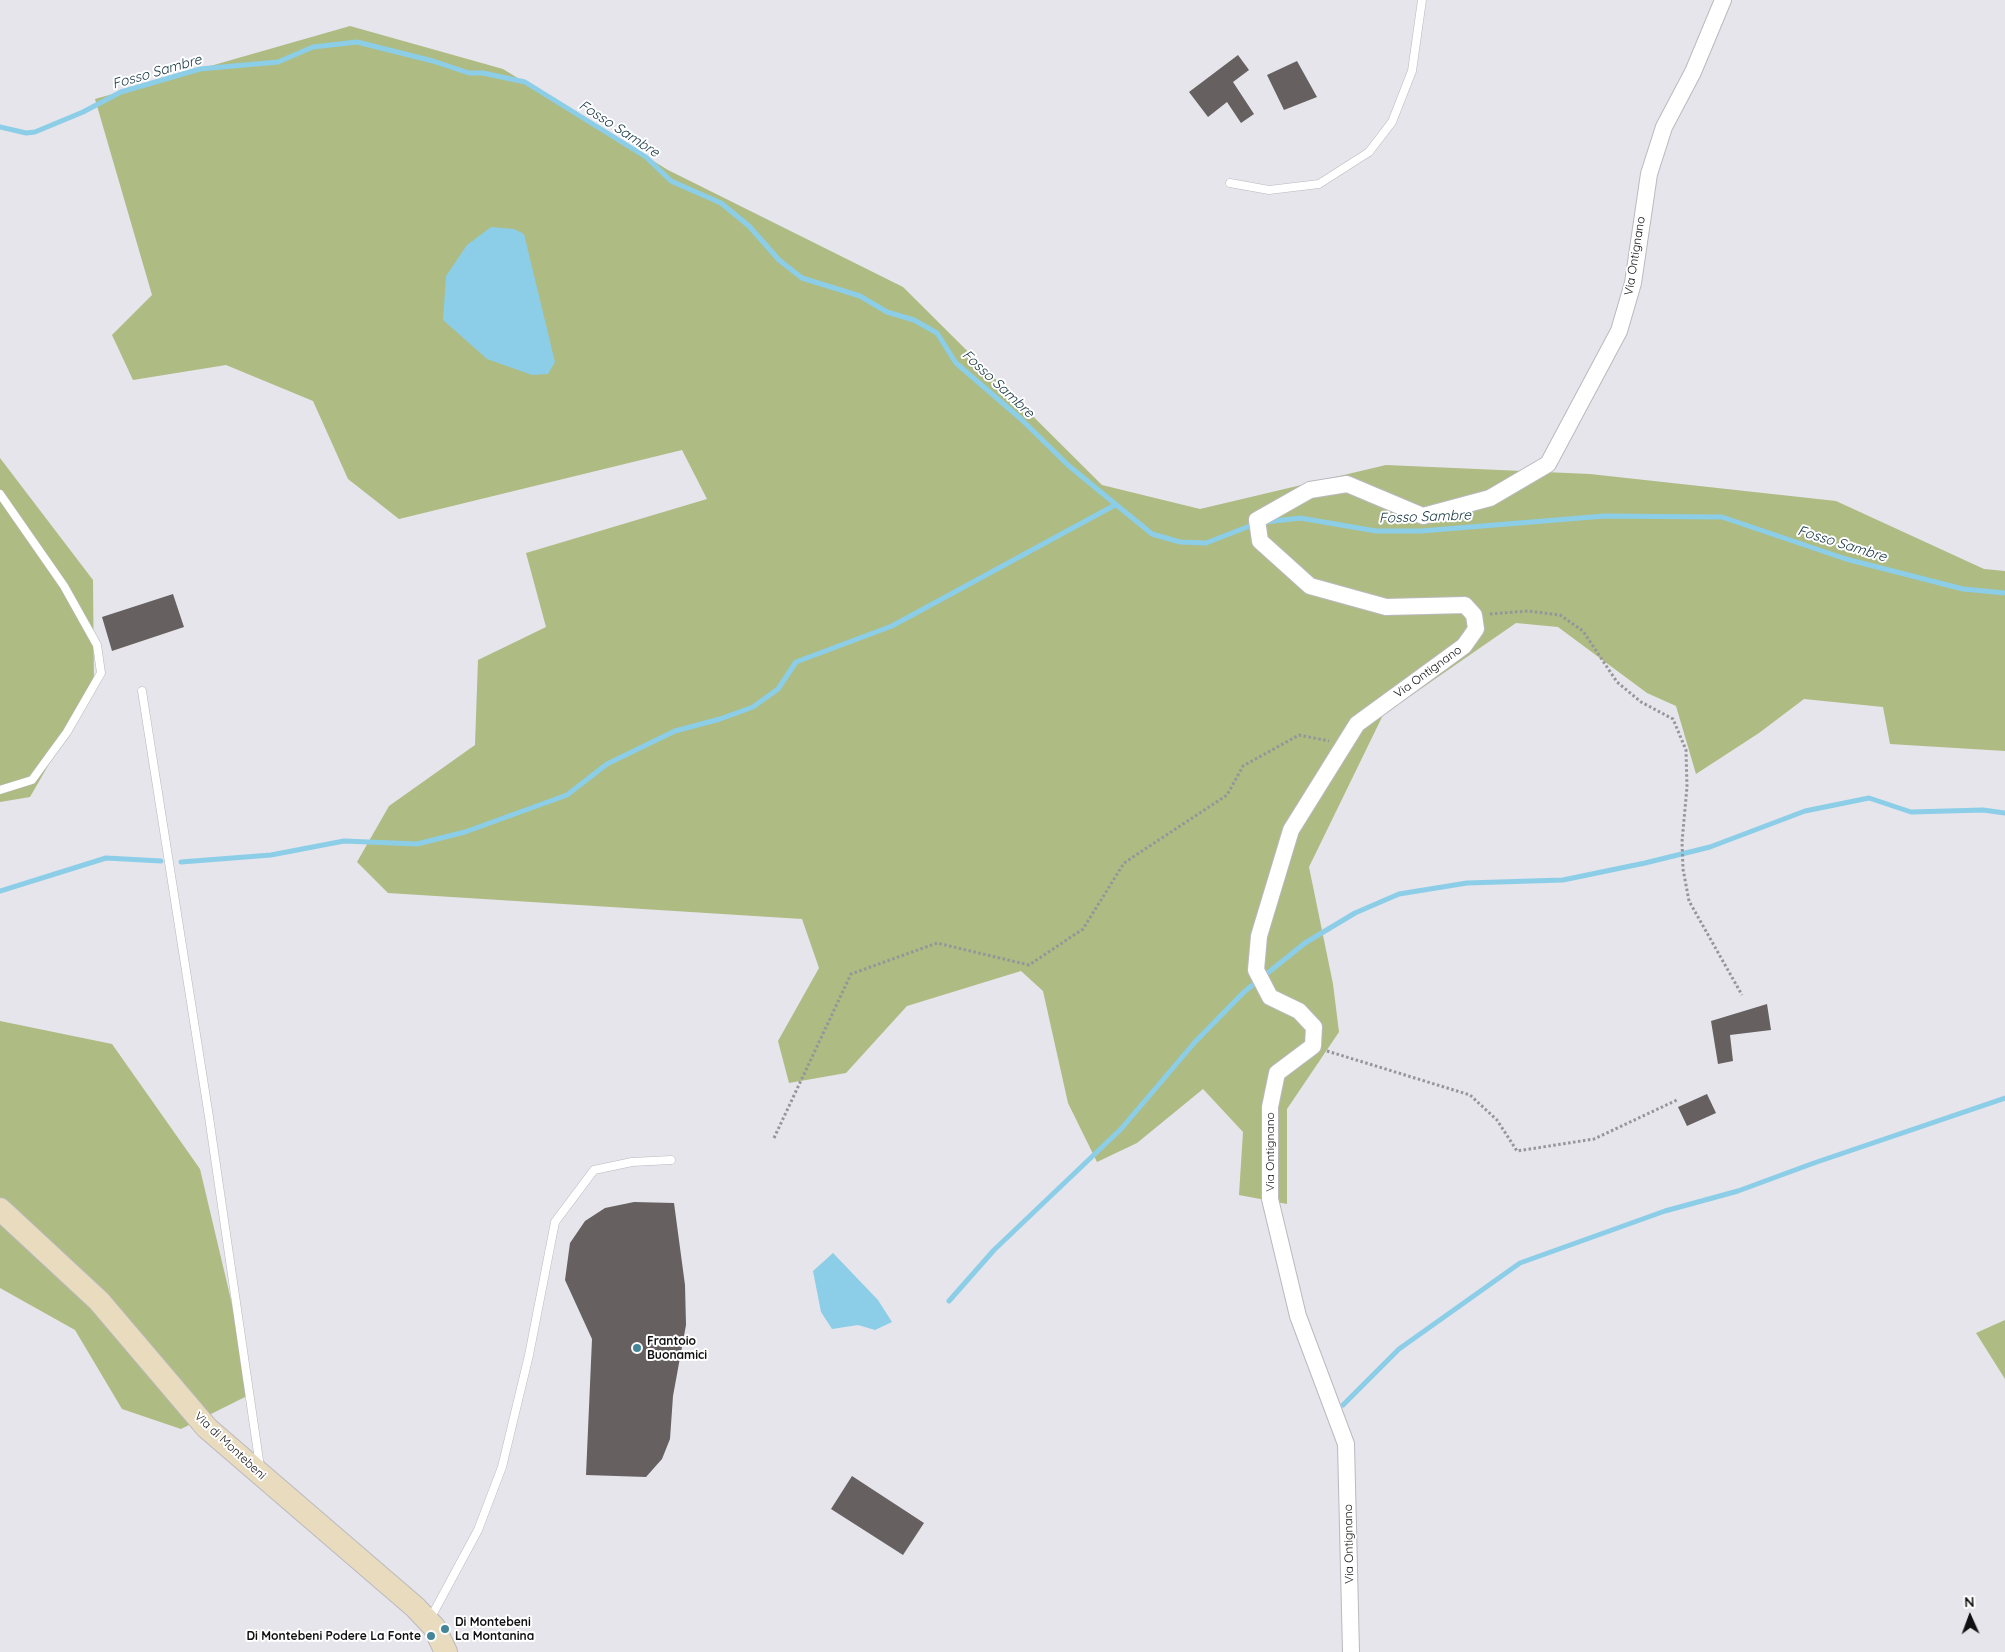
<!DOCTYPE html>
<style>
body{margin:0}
#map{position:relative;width:2005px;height:1652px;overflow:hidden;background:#e5e5eb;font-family:Quicksand,sans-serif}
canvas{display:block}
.north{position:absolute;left:1945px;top:1592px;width:50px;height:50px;-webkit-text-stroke:4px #fff;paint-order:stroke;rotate:358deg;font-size:14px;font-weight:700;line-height:20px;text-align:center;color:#101012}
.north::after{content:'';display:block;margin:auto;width:18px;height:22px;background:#101012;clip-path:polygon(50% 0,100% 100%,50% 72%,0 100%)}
</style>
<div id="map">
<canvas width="2005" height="1652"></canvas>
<div class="north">N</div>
</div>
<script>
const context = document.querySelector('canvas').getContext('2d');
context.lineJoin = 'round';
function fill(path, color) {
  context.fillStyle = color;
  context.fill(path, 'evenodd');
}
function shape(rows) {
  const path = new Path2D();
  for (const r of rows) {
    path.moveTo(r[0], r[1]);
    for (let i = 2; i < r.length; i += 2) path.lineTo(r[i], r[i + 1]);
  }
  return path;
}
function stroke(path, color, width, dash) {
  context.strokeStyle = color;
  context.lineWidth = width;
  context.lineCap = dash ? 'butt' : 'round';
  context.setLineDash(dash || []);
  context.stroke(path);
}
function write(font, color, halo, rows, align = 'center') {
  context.font = font + ' Quicksand,sans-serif';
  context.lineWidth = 4;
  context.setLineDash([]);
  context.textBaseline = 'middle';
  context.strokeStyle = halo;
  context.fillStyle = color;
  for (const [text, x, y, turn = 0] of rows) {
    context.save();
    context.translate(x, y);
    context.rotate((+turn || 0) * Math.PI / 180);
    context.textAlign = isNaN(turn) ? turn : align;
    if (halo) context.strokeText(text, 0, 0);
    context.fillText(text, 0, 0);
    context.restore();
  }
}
const forest = shape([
 [350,26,503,69,668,170,903,287,1102,485,1200,509,1386,465,1590,474,1836,501,1984,569,2005,571,2005,751,1890,744,1883,707,1804,699,1759,733,1696,774,1676,706,1647,693,1558,627,1516,623,1383,715,1309,867,1333,984,1339,1032,1287,1109,1287,1204,1239,1195,1243,1132,1203,1089,1137,1143,1097,1162,1068,1103,1043,991,1021,971,907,1006,846,1073,789,1083,778,1041,819,968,802,919,388,893,357,862,389,806,475,745,478,660,546,627,526,553,707,499,682,450,399,519,348,479,313,401,226,365,133,380,112,335,152,295,95,99],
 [0,458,93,580,94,686,30,797,0,802],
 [0,1021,112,1044,200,1169,253,1393,181,1429,122,1409,75,1330,0,1288],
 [2005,1320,2005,1379,1976,1333]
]);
const water = shape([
 [491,227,514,229,524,234,555,362,548,374,532,375,487,359,443,320,446,276,467,245],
 [833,1253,878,1300,892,1322,875,1330,858,1325,832,1329,821,1312,813,1271]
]);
const stream = shape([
 [0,127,26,133,35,132,83,112,121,92,200,69,278,62,313,47,357,42,433,61,469,73,483,73,525,82,646,157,671,181,721,203,749,226,779,260,802,278,860,296,887,312,914,320,937,333,956,363,1021,419,1069,466,1152,534,1180,542,1206,543,1255,524],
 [1266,522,1300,518,1376,531,1421,531,1605,516,1722,517,1846,559,1963,589,2005,593],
 [181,862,271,855,344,841,417,844,465,832,567,795,607,764,675,731,720,719,753,707,778,689,796,662,892,626,1115,505],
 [0,891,106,858,161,861],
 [949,1301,994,1250,1121,1129,1195,1042,1244,992,1305,943,1355,913,1399,894,1467,883,1563,880,1645,863,1710,847,1805,811,1869,798,1911,812,1983,810,2005,813],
 [1343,1405,1399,1349,1520,1263,1665,1211,1738,1191,1814,1163,2005,1098]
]);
const building = shape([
 [1238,55,1249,70,1233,82,1254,114,1241,123,1227,102,1208,117,1189,92],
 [1297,61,1317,97,1284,110,1267,75],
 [173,594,184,627,112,651,102,617],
 [1767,1004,1771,1030,1730,1035,1733,1061,1718,1064,1711,1021],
 [1707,1094,1716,1113,1687,1126,1678,1107],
 [634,1202,674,1203,685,1285,686,1325,673,1396,670,1439,662,1459,646,1477,586,1475,592,1339,565,1280,570,1243,585,1221,605,1208],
 [852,1476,924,1523,903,1555,831,1509]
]);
const path = shape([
 [1490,614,1528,611,1560,615,1583,631,1617,682,1641,702,1673,719,1686,750,1687,787,1682,842,1683,869,1689,901,1742,995],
 [1327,1051,1470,1095,1497,1120,1517,1151,1594,1139,1677,1100],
 [774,1138,851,974,937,943,1029,965,1083,929,1124,863,1227,795,1243,766,1299,735,1329,741]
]);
const lane = shape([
 [1230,183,1269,190,1319,184,1369,152,1392,122,1412,71,1422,0],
 [0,494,64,586,97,645,101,673,67,732,32,780,0,790],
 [142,691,209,1117,260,1467],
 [430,1619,478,1530,502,1467,529,1355,555,1222,594,1170,632,1162,671,1160]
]);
const street = shape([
 [1351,1652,1346,1444,1298,1316,1270,1199,1270,1107,1277,1073,1313,1046,1314,1027,1299,1011,1270,997,1256,970,1259,936,1291,830,1357,724,1464,646,1476,629,1474,615,1465,605,1386,607,1310,586,1260,541,1257,520,1310,490,1347,484,1423,516,1490,498,1548,464,1619,331,1633,283,1649,174,1664,127,1693,72,1723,0]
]);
const secondary = shape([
 [0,1209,99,1301,207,1428,415,1607,434,1627,446,1652]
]);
const markers = [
 [637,1348,5,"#448698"],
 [445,1629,5,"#448698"],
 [431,1636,5,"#448698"]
];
const streetNames = [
 ["Via Ontignano",1635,256,-81],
 ["Via Ontignano",1428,672,-36],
 ["Via Ontignano",1270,1152,-90],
 ["Via di Montebeni",230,1446,43],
 ["Via Ontignano",1349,1544,-91]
];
const poiNames = [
 ["Frantoio",647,1341],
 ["Buonamici",647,1355],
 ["Di Montebeni",455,1622],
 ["La Montanina",455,1636],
 ["Di Montebeni Podere La Fonte",421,1636,"right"]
];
const waterNames = [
 ["Fosso Sambre",157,72,-16],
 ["Fosso Sambre",619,129,33],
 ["Fosso Sambre",998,384,43],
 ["Fosso Sambre",1425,517,-2],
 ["Fosso Sambre",1842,544,17]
];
fill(forest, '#aebb83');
fill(water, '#8ccee7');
stroke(stream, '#8ccee7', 5);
fill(building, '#666160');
stroke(lane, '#b9b9be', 9);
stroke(street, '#b9b9be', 18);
stroke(secondary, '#b9b9be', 24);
stroke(path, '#95959a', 3, [2.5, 2.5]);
stroke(lane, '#fff', 8);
stroke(street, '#fff', 16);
stroke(secondary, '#e8dbbe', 22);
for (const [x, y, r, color] of markers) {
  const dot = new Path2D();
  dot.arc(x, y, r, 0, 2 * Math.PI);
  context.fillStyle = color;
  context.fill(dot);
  stroke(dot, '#fff', 2);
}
write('12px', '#101012', '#fff', streetNames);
write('bold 12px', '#101012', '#fff', poiNames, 'left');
write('italic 14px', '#12323d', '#fff', waterNames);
</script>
